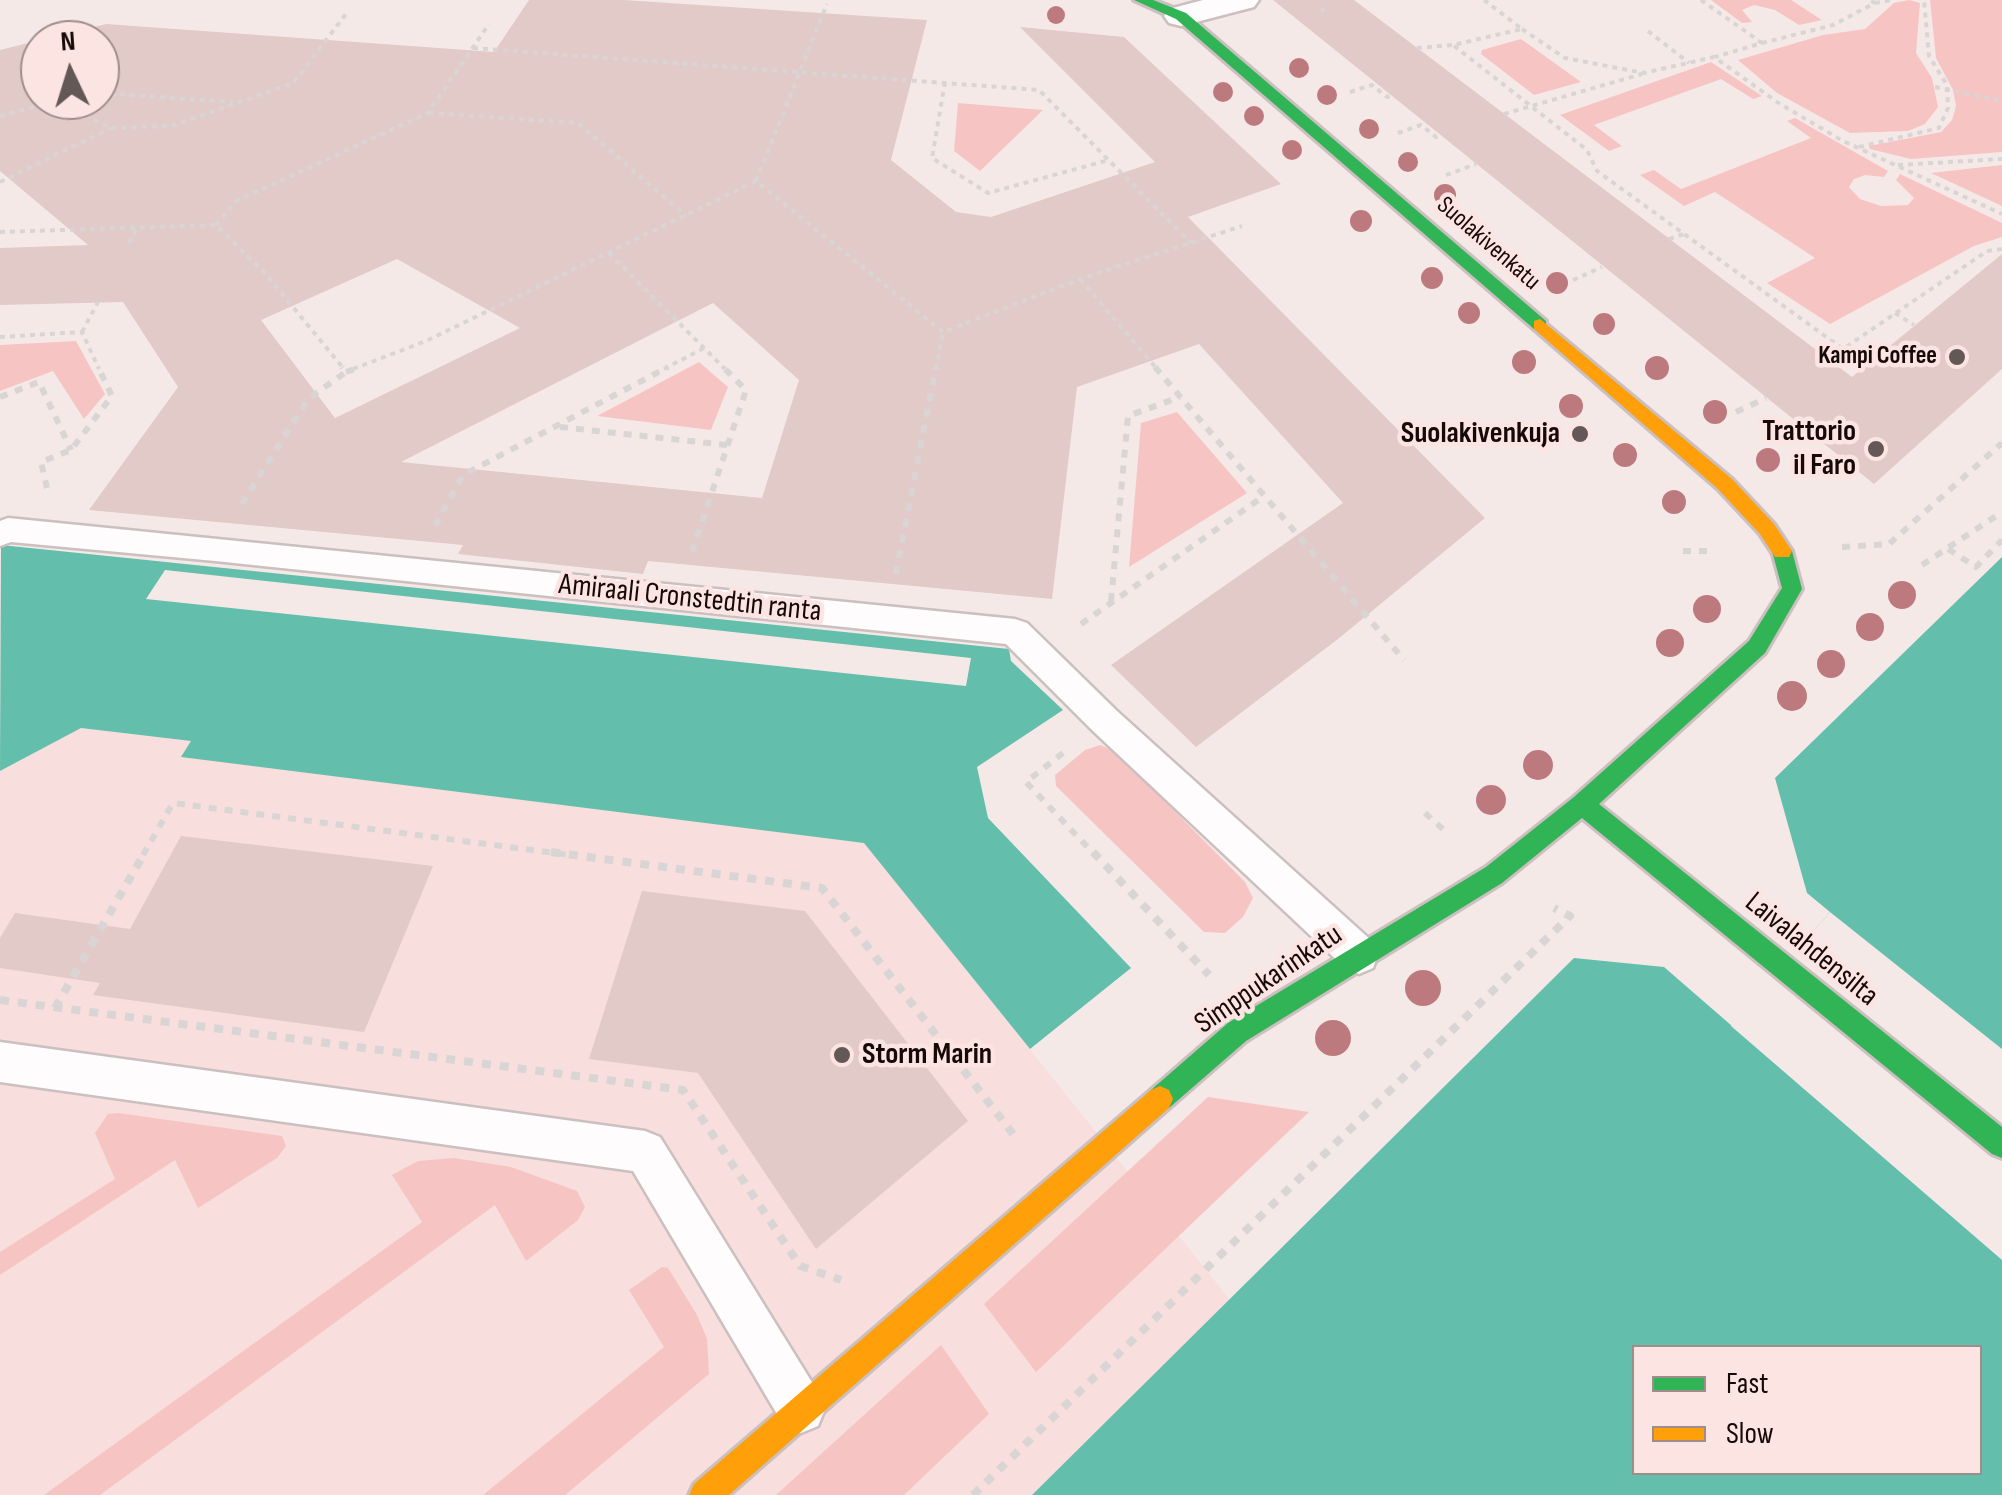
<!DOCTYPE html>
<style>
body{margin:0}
#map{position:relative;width:2002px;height:1495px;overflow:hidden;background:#f5e9e8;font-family:"Sofia Sans Condensed",sans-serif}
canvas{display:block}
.legend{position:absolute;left:1632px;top:1345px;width:350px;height:130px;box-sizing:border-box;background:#fbe4e2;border:2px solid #9f8d8b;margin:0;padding:12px 18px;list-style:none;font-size:30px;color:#160a09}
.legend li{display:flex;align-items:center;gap:20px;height:50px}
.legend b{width:50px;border:2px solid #9f8d8b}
.north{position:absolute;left:20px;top:20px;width:100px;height:100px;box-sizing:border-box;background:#fbe4e2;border:2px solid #9f8d8b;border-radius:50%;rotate:356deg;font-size:28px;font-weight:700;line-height:40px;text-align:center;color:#160a09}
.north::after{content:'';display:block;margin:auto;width:35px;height:45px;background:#645857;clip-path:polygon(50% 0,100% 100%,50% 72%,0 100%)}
</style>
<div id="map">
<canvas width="2002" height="1495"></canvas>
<ul class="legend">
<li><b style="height:12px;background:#30b455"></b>Fast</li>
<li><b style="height:12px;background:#ff9f0a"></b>Slow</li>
</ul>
<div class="north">N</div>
</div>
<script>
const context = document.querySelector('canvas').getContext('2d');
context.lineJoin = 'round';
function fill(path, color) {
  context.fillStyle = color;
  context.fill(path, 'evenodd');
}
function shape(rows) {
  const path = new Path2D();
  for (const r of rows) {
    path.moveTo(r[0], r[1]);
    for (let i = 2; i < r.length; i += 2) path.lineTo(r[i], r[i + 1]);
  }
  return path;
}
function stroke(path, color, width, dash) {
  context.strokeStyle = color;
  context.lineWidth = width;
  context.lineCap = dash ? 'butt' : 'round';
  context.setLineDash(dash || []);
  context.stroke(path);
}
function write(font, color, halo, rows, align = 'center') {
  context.font = font + ' "Sofia Sans Condensed",sans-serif';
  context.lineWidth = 9;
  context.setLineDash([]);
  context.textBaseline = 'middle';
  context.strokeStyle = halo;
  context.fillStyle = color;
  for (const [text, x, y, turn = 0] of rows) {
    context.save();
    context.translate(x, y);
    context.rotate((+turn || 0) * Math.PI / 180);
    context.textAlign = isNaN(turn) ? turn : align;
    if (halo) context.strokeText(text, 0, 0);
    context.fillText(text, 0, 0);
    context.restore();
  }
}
const built = shape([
 [80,728,192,741,183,757,865,843,1230,1300,1032,1495,0,1495,0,771]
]);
const green = shape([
 [1711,0,1791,0,1822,20,1799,25,1775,10,1754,5,1742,10,1752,22,1742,23],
 [1909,0,1920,3,1916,53,1932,78,1938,107,1925,124,1908,131,1850,133,1777,93,1738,60,1823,35,1865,29,1894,3],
 [1930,0,2002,0,2002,152,1911,159,1870,149,1869,146,1941,132,1952,120,1956,106,1953,90,1936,58],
 [1521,39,1581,82,1534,95,1481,54,1482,50],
 [1711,62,1762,96,1753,99,1721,79,1594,125,1622,146,1609,151,1560,115],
 [958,103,1043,110,980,171,954,151],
 [1795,118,1888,171,1884,177,1865,175,1854,179,1849,187,1860,199,1881,206,1908,205,1914,198,1896,180,1900,174,2002,223,2002,237,1974,246,1830,324,1767,283,1815,258,1715,192,1684,206,1640,175,1654,170,1681,189,1811,138,1787,121],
 [2002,165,2002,206,1931,173],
 [76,341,105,394,84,419,53,371,0,391,0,345],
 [699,362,728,387,711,430,597,416],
 [1177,412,1247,493,1129,567,1141,423],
 [1100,745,1115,751,1245,882,1253,898,1243,917,1225,933,1204,932,1056,786,1055,775,1085,750],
 [1208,1097,1309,1112,1036,1372,984,1304],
 [118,1113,282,1136,286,1146,277,1158,198,1208,175,1160,0,1275,0,1252,115,1179,95,1133,108,1114],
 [454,1158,511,1167,577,1191,585,1207,578,1220,526,1261,495,1205,100,1495,44,1495,422,1222,392,1175,418,1161],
 [662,1267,668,1268,697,1315,707,1339,709,1374,565,1495,483,1495,664,1347,629,1290],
 [941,1345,989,1414,904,1495,776,1495]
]);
const water = shape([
 [1,545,1009,649,1011,661,1063,710,977,767,988,818,1131,968,1030,1049,864,843,181,757,191,741,81,728,0,771],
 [2002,557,2002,1495,1032,1495,1574,958,1664,967,1732,1026,1830,912,1807,893,1775,778],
 [1634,1348,1980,1348,1980,1472,1634,1472]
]);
const pier = shape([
 [165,570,971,658,966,686,146,599],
 [1830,912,2002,1049,2002,1260,1731,1026]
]);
const building = shape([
 [529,0,624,0,927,20,891,160,956,212,991,217,1155,162,1020,27,1124,37,1281,184,1188,217,1485,518,1338,639,1196,747,1111,665,1343,503,1199,344,1077,387,1052,599,648,561,643,574,458,554,463,545,89,510,178,387,123,302,0,305,0,248,88,245,0,171,0,50,40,40,40,100,100,100,100,40,41,40,106,24,494,52],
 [397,259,520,328,335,418,261,320],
 [713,303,799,380,762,498,401,462],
 [1273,0,1354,0,1852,377,2002,254,2002,369,1874,484],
 [181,836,433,866,364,1032,93,995,100,983,0,968,0,938,15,913,130,929],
 [642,891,805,911,968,1121,816,1249,698,1073,589,1059]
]);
const pathFar2 = shape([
 [1484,0,1522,29,1453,45,1587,150,1597,171,1843,349,1987,251,2002,249],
 [1701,0,1762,43,1715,57],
 [1875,3,1892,0],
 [1321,8,1326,13],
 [1522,29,1565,58,1644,73,1714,57,1780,104,1843,141,2002,214],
 [1648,31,1689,63],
 [1762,43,1833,25,1875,3,1869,0],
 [473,48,1039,90,1191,243],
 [1417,48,1453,45],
 [945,82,932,158,988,193,1109,160],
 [1935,87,2002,101],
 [1350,92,1372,85,1387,97,1392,96],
 [100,93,233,102],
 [71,100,96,121,112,128,172,126,293,83,346,14],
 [429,113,578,123,686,216],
 [1504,114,1642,74],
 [0,116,61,100],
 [1398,133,1421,125,1436,137,1441,136],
 [1859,147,1939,128,1948,108,1947,85,1929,56,1924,0],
 [1898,165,2002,159],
 [1446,175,1476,164],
 [756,181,827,4],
 [0,182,111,128],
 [216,225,236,201,428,113,489,24],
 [0,232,216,225,264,272,344,369],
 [1669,239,1684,234],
 [129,243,137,228],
 [609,253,725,369],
 [1080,279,1157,369],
 [1573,280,1602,267],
 [1895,313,1914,325],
 [82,332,98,302],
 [0,337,82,332,99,369],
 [1837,365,1844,361,1843,349],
 [353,369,426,341,756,181,943,332,1080,279,1242,226],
 [664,369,704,348],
 [936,369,943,332]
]);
const pathFar1 = shape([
 [1155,367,1404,660],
 [346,372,360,367],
 [0,397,39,382,71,450],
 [1736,412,1766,398],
 [560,427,727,445],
 [47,488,41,462,71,450,112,396,98,367],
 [242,504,308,399,346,372,342,367],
 [435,526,463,475,668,367],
 [1842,547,1889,544,2002,443],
 [1948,549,1976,567,2002,540],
 [1683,551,1709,551],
 [692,552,746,390,723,367],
 [1922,565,2002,512],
 [896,574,936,367],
 [1111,601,1128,416,1180,397],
 [1081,624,1264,496],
 [1063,753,1026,782,1095,855],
 [1425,813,1446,832],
 [143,855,173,803,570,855]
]);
const path = shape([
 [551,852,822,888,1013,1134],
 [1093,852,1209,975],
 [0,1000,683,1090,800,1266,841,1280],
 [55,1008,145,852],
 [973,1495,1570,916,1554,908]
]);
const lane = shape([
 [8,518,1015,619,1027,623,1117,711,1373,942,1378,955,1373,968,1359,974,1345,968,1093,731,1006,644,215,561,11,542,0,546,0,521,8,518],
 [0,1042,645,1131,660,1137,818,1392,825,1409,818,1426,801,1433,784,1426,633,1171,0,1082,0,1042]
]);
const street = shape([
 [1203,0,1259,0,1254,7,1181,26,1169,23,1164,16,1169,9,1203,0]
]);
const fast = shape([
 [1134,0,1153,0,1186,13,1546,321,1546,329,1534,329,1176,19,1134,0],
 [1782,543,1792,551,1802,589,1765,653,1599,804,2002,1127,2002,1158,1992,1154,1582,818,1502,883,1246,1041,1169,1108,1160,1112,1151,1108,1147,1099,1151,1090,1228,1023,1486,867,1574,797,1749,641,1782,588,1772,551,1782,543]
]);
const slow = shape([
 [1540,319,1732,479,1774,524,1792,551,1789,557,1775,557,1760,534,1718,489,1534,329,1534,321,1540,319],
 [1160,1086,1169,1090,1173,1099,1169,1108,729,1495,689,1495,694,1484,1151,1090,1160,1086]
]);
const trees = [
 [1056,15,9],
 [1299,68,10],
 [1223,92,10],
 [1327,95,10],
 [1254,116,10],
 [1369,129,10],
 [1292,150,10],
 [1408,162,10],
 [1445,195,11],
 [1361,221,11],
 [1432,278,11],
 [1557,283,11],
 [1469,313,11],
 [1604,324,11],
 [1524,362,12],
 [1657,368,12],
 [1571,406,12],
 [1715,412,12],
 [1625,455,12],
 [1768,460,12],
 [1674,502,12],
 [1902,595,14],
 [1707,609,14],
 [1870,627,14],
 [1670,643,14],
 [1831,664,14],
 [1792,696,15],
 [1538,765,15],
 [1491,800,15],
 [1423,988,18],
 [1333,1038,18]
];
const markers = [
 [1957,357,10,"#645857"],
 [1580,434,10,"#645857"],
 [1876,449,10,"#645857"],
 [842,1055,10,"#645857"]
];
const farStreetnames = [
 ["Suolakivenkatu",1488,244,41]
];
const farPoinames = [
 ["Kampi Coffee",1937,357]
];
const poiNames = [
 ["Trattorio",1856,432],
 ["il Faro",1856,466],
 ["Suolakivenkuja",1560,434],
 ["Storm Marin",862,1055,"left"]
];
const streetNames = [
 ["Amiraali Cronstedtin ranta",690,599,6],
 ["Laivalahdensilta",1811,950,39],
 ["Simppukarinkatu",1269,980,-34]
];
fill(built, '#f8dedc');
fill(green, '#f6c5c3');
fill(water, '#63beab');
fill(pier, '#f5e9e8');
fill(building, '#e2cac8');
stroke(lane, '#cbbfbf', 5);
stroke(street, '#cbbfbf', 5);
stroke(fast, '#cbbfbf', 6);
stroke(slow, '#cbbfbf', 6);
stroke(pathFar2, '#d9d5d5', 4, [5, 5]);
stroke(pathFar1, '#d9d5d5', 6, [8, 8]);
stroke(path, '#d9d5d5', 8, [9, 9]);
fill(lane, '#fefcfc');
fill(street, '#fefcfc');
fill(fast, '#30b455');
fill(slow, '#ff9f0a');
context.fillStyle = '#bd7a7e';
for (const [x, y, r] of trees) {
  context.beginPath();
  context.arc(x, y, r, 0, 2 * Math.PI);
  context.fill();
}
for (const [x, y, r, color] of markers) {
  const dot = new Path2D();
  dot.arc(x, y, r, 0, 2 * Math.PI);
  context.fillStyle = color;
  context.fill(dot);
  stroke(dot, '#fbe4e2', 4);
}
write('25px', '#160a09', '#fbe4e2', farStreetnames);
write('bold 25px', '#160a09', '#fbe4e2', farPoinames, 'right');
write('bold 30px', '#160a09', '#fbe4e2', poiNames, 'right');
write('30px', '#160a09', '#fbe4e2', streetNames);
</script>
